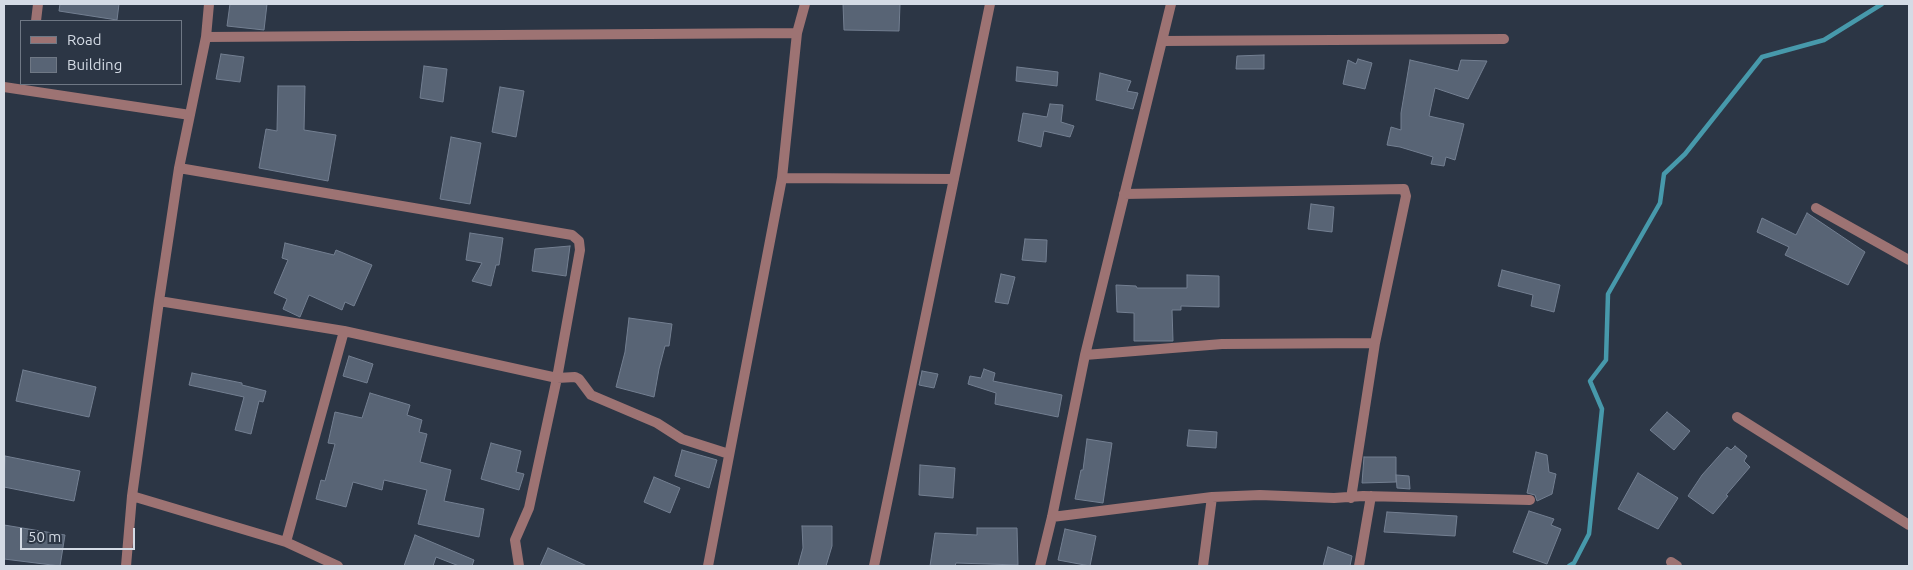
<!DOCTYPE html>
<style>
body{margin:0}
#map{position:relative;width:1913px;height:570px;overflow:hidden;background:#2c3645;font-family:Ubuntu,sans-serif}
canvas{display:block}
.frame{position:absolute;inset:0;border:5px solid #d4dbe5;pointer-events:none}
.legend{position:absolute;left:20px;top:20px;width:162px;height:65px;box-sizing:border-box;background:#2c3645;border:1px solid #6f7885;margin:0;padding:6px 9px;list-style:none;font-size:15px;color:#d4dbe5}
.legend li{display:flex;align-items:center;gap:10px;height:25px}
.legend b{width:25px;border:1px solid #6f7885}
.scale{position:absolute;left:20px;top:528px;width:115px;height:22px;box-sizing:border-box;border:2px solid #d4dbe5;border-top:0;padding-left:6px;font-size:15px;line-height:18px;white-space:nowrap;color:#d4dbe5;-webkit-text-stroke:4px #2c3645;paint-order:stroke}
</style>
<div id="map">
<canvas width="1913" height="570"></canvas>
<div class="frame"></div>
<ul class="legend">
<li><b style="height:6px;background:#9d7373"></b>Road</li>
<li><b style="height:14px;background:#586475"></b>Building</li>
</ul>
<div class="scale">50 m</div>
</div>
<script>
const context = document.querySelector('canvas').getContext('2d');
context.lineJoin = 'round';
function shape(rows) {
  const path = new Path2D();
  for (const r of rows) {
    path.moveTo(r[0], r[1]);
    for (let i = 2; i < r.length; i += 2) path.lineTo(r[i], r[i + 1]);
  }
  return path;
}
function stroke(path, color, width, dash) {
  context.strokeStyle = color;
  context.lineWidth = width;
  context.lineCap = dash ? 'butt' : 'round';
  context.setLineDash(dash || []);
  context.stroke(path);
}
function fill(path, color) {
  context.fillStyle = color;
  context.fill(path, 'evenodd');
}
const stream = shape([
 [1569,566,1574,563,1589,534,1602,409,1590,381,1606,360,1608,294,1660,203,1664,174,1685,154,1762,57,1824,40,1882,4]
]);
const building = shape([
 [60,4,119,4,117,20,59,11,60,4],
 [230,4,267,4,264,30,227,26,230,4],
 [843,4,900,4,899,31,844,30,843,4],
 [221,54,244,57,240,82,216,79,221,54],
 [1264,55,1264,69,1236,69,1237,56,1264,55],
 [1358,59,1372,63,1365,89,1343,84,1348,60,1356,64,1358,59],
 [1410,60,1458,71,1461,60,1487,61,1468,99,1435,88,1429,116,1464,124,1455,160,1446,157,1444,166,1431,164,1433,157,1400,147,1387,145,1391,127,1401,130,1401,113,1410,60],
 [424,66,447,69,443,102,420,98,424,66],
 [1017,67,1058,72,1057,86,1016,81,1017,67],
 [1100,73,1131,81,1127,91,1138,93,1133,109,1096,100,1100,73],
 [278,86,305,86,304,130,336,135,328,181,259,168,266,129,277,131,278,86],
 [500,87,524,91,516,137,492,132,500,87],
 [1050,104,1063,105,1061,122,1074,126,1070,137,1044,131,1041,147,1018,141,1023,113,1047,117,1050,104],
 [451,137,481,143,470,204,440,199,451,137],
 [1311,204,1334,207,1332,232,1308,229,1311,204],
 [1807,213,1865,252,1848,285,1785,255,1789,247,1757,232,1762,218,1796,235,1807,213],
 [470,233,503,238,499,265,496,265,491,286,472,281,482,263,466,260,470,233],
 [1025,239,1047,240,1046,262,1022,260,1025,239],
 [285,243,334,255,336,250,372,265,354,306,345,302,342,310,309,295,300,317,283,309,287,299,274,293,288,260,282,258,285,243],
 [570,246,566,276,532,271,535,249,570,246],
 [1502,270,1560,285,1554,312,1531,306,1533,295,1498,286,1502,270],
 [1001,274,1015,277,1008,304,995,302,1001,274],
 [1187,275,1219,276,1219,307,1181,306,1181,310,1172,310,1173,341,1134,341,1134,313,1117,312,1116,285,1136,286,1137,288,1187,288,1187,275],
 [629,318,672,324,669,346,665,346,659,369,654,397,616,387,625,352,629,318],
 [349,356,373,364,367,383,343,376,349,356],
 [984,369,995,373,993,381,1062,395,1058,417,995,404,996,393,968,384,970,376,981,378,984,369],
 [23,370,96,387,89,417,16,401,23,370],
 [922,371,938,374,934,388,919,385,922,371],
 [192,373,242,383,242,385,266,391,263,402,259,401,251,434,235,430,244,397,189,385,192,373],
 [370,393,410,405,407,415,422,420,419,432,427,434,420,462,451,470,444,501,484,509,479,537,418,524,427,490,384,480,382,490,353,482,346,507,316,499,321,480,325,481,335,444,328,443,335,412,362,418,370,393],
 [1667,412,1690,431,1674,450,1650,430,1667,412],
 [1189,430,1217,432,1216,448,1187,446,1189,430],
 [1087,439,1112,443,1103,503,1075,499,1081,470,1083,470,1087,439],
 [491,443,521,451,516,472,524,474,519,490,481,479,491,443],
 [1735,446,1747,456,1744,461,1750,467,1726,495,1728,496,1713,514,1688,496,1702,475,1727,447,1731,450,1735,446],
 [682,450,717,460,709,488,675,476,682,450],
 [1536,452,1547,455,1549,472,1556,474,1552,494,1537,501,1535,495,1527,493,1536,452],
 [5,456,80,471,74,501,4,487,5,456],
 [1364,457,1396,457,1396,482,1362,483,1364,457],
 [920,465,955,468,953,498,919,495,920,465],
 [1638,473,1678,498,1658,529,1618,509,1638,473],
 [1396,475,1409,476,1410,489,1397,488,1396,475],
 [654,477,680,488,670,513,644,502,654,477],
 [1529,511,1554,519,1551,525,1561,529,1547,564,1513,552,1529,511],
 [1387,512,1457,516,1455,536,1384,532,1387,512],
 [4,525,65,535,60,566,4,559,4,525],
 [802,526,832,526,832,546,826,566,798,566,803,548,802,526],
 [977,528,1017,528,1018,565,956,563,955,566,930,566,935,533,977,535,977,528],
 [1065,529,1096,536,1090,566,1058,560,1065,529],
 [415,535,474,560,472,566,459,566,436,557,433,566,404,566,415,535],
 [1328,547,1352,556,1350,566,1323,566,1328,547],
 [548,548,587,566,540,566,548,548]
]);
const minor = shape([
 [36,21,38,4],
 [206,37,797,33],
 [1162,41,1504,39],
 [4,87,190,115],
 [179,168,572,235,579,241,580,250,557,378,529,508,515,540,519,566],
 [782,178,954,179],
 [1124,194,1404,189,1406,196,1375,343,1351,498],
 [1816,208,1909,260],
 [159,301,344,331,557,378,575,377,579,379,591,395,657,423,682,439,729,454],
 [1085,355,1222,344,1375,343],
 [1737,417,1909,525],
 [132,496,286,542,338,566],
 [1052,517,1212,497,1260,495,1334,498,1363,496,1530,500],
 [286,542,344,331],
 [1671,562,1677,566],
 [126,566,132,496,159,301,179,168,206,37,209,4],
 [708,566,782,178,797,33,805,4],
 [874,566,990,4],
 [1040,566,1052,517,1085,355,1171,4],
 [1203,566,1212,497],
 [1359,566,1371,496]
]);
stroke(stream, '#4799ab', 4.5);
fill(building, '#586475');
stroke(building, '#737f91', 1);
stroke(minor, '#9d7373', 10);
</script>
